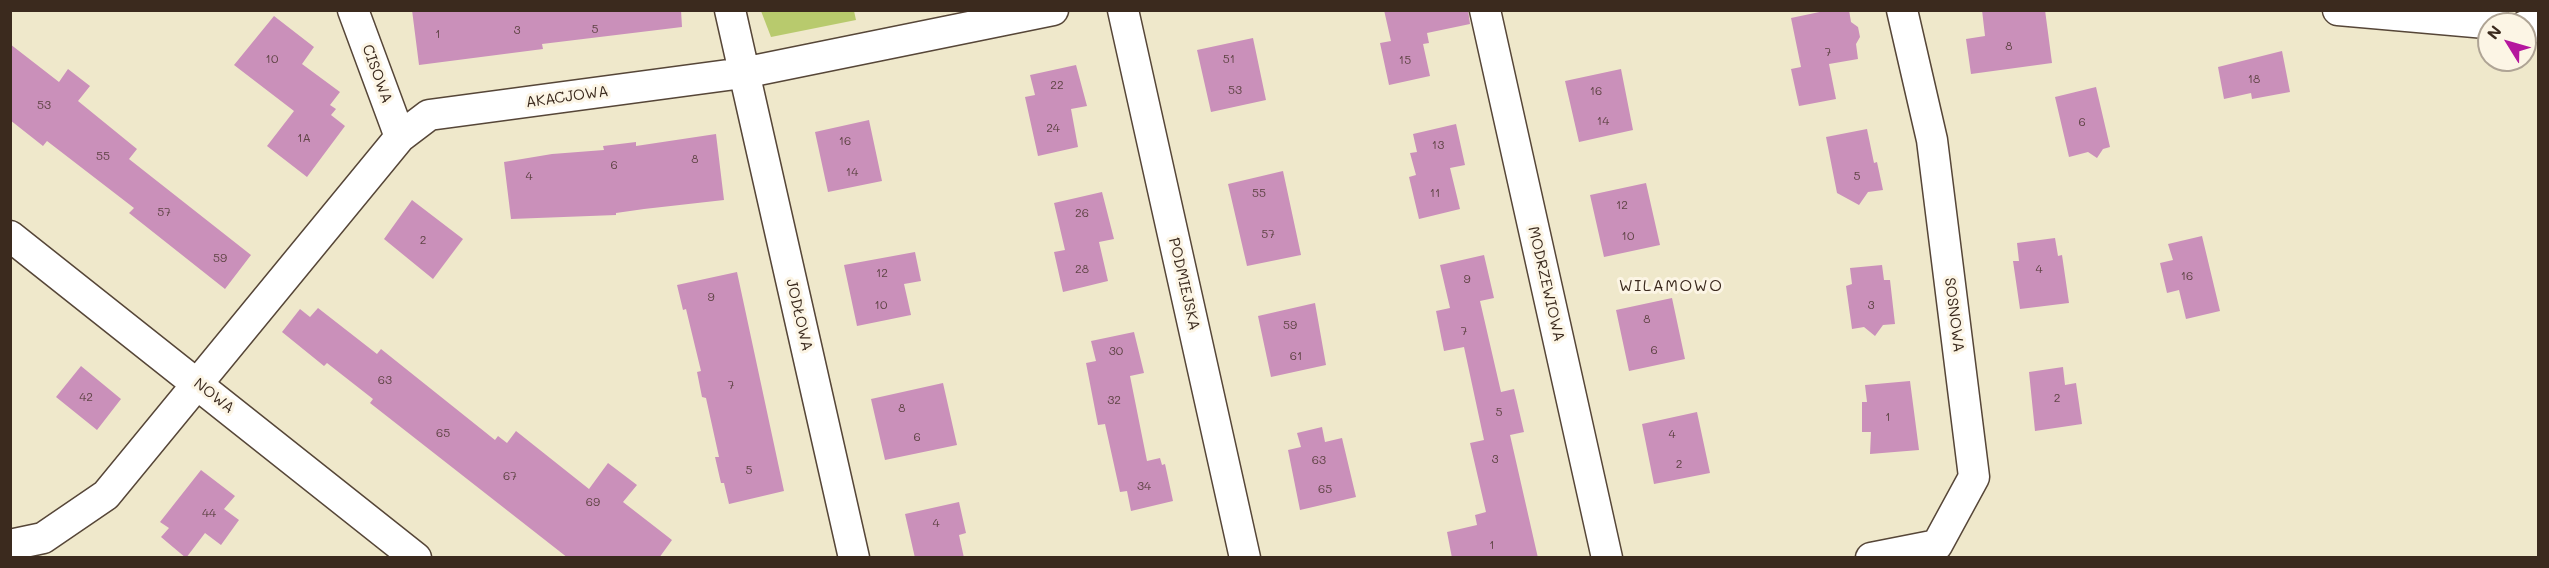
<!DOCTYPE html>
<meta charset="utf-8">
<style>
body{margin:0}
#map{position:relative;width:2549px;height:568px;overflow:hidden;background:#efe8cb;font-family:Mali,sans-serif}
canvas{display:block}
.frame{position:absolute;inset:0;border:12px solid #3b2a1e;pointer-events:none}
.north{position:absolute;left:2477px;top:12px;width:60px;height:60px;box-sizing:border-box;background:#fcf5e5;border:2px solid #afa495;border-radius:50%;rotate:307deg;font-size:16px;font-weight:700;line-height:24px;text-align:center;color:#3b2a1e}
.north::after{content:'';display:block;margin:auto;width:21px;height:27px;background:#b5179e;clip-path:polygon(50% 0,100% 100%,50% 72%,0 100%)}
</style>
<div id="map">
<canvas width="2549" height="568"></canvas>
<div class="frame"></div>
<div class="north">N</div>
</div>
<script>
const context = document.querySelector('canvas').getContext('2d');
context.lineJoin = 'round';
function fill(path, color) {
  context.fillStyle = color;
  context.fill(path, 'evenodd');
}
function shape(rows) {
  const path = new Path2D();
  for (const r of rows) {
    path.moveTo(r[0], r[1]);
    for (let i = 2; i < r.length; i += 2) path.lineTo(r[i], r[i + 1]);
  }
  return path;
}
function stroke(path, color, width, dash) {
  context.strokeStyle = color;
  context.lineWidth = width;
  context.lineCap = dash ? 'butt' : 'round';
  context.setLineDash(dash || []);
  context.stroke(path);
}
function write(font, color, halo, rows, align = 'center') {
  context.font = font + ' Mali,sans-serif';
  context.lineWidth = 6;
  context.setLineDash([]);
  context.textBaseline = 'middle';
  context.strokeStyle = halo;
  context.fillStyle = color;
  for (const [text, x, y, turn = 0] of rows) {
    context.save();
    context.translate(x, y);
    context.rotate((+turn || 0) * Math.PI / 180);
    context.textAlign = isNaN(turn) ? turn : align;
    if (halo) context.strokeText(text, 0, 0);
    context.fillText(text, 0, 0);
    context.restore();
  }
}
const green = shape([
 [761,11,854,11,856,20,771,37]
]);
const building = shape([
 [412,10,681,10,682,27,542,44,543,49,419,65],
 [1384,10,1468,10,1470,24,1427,33,1429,43,1423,44,1430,76,1389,85,1380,43,1391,41],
 [1829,10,1849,10,1851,22,1858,27,1860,37,1856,44,1858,59,1829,64,1836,99,1799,106,1791,69,1801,67,1791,18],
 [1982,10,2045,10,2052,63,1971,74,1966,39,1985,36],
 [274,16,314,47,302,64,340,92,330,105,336,109,331,115,345,126,307,177,267,146,294,111,234,65],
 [1253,38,1266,100,1211,112,1197,50],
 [10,44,59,82,68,69,90,86,78,101,137,149,129,159,251,255,225,289,129,213,134,208,47,141,43,146,10,120],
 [2282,51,2290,92,2252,99,2251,93,2224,99,2218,67],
 [1076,65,1087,106,1071,109,1078,147,1038,156,1025,97,1035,95,1030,75],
 [1621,69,1633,130,1579,142,1565,81],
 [2096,87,2110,147,2103,149,2097,158,2088,152,2069,157,2055,97],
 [869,120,882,181,828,192,815,132],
 [1456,124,1465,165,1450,168,1460,209,1419,219,1409,177,1416,175,1410,153,1417,152,1413,134],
 [1867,129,1874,163,1877,162,1883,190,1868,192,1859,205,1837,193,1826,137],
 [716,134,724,200,644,209,616,213,616,215,511,219,504,162,552,154,604,150,603,146,636,142,636,146],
 [1283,171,1301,255,1247,266,1228,184],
 [1646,183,1660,245,1604,257,1590,195],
 [1102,192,1114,239,1099,242,1108,281,1063,292,1054,252,1065,250,1054,203],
 [412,200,463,239,433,279,384,239],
 [2202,236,2220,311,2186,319,2179,290,2167,293,2160,263,2173,260,2168,244],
 [2055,238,2058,256,2062,255,2069,303,2020,309,2013,261,2019,261,2017,243],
 [915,252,921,281,904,284,911,315,857,326,844,265],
 [1484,255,1494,298,1480,301,1501,392,1514,389,1524,432,1510,435,1538,558,1452,558,1447,532,1477,525,1475,515,1486,512,1470,443,1484,440,1464,347,1444,351,1436,311,1450,308,1440,265],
 [1882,265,1884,280,1890,280,1895,324,1883,325,1875,336,1864,327,1852,329,1846,286,1852,284,1850,268],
 [737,272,784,491,729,504,724,483,721,483,715,457,719,457,706,398,702,397,697,372,701,371,686,309,683,310,677,285],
 [1672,298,1685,359,1629,371,1616,310],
 [1315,303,1326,365,1271,377,1258,316],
 [318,308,377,354,381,349,495,440,498,436,507,443,516,431,589,489,608,463,637,485,623,502,672,540,659,558,568,558,370,403,373,399,327,363,324,366,282,332,300,309,310,317],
 [1134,332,1144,373,1130,376,1147,461,1160,458,1162,465,1165,464,1173,501,1131,511,1127,491,1120,492,1105,424,1098,425,1086,363,1096,361,1091,341],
 [81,366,121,399,97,430,56,397],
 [2063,367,2065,385,2076,383,2082,424,2035,431,2029,372],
 [1910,381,1919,450,1870,454,1871,432,1862,432,1862,402,1867,402,1865,385],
 [943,383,957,445,885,460,871,399],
 [1697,412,1710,473,1654,484,1642,424],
 [1322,427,1325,442,1342,438,1356,497,1300,510,1288,450,1301,447,1297,433],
 [201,470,235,496,224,509,239,520,221,545,205,533,186,558,161,537,169,528,160,522],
 [959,502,966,533,959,535,964,558,915,558,905,514]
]);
const street = shape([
 [353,10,400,137],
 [730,10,854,558],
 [1123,10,1245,558],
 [1485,10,1607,558],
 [2338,10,2497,24],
 [2525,26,2538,27],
 [10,236,416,558],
 [10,545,43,538,106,495,400,137,429,115,743,73,1053,10],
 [1871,558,1937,545,1974,477,1932,140,1902,10]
]);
const numberNames = [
 ["5",595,29],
 ["3",517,30],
 ["1",438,34],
 ["8",2009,46],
 ["7",1828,52],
 ["10",272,59],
 ["51",1229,59],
 ["15",1405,60],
 ["18",2254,79],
 ["22",1057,85],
 ["53",1235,90],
 ["16",1596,91],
 ["53",44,105],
 ["14",1603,121],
 ["6",2082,122],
 ["24",1053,128],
 ["1A",304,138],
 ["16",845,141],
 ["13",1438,145],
 ["55",103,156],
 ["8",695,159],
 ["6",614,165],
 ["14",852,172],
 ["4",529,176],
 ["5",1857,176],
 ["55",1259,193],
 ["11",1435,193],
 ["12",1622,205],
 ["57",164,212],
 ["26",1082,213],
 ["57",1268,234],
 ["10",1628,236],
 ["2",423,240],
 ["59",220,258],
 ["28",1082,269],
 ["4",2039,269],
 ["12",882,273],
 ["16",2187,276],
 ["9",1467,279],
 ["9",711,297],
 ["10",881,305],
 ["3",1871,305],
 ["8",1647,319],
 ["59",1290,325],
 ["7",1464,331],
 ["6",1654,350],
 ["30",1116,351],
 ["61",1296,356],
 ["63",385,380],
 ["7",731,385],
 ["42",86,397],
 ["2",2057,398],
 ["32",1114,400],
 ["8",902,408],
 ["5",1499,412],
 ["1",1888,417],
 ["65",443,433],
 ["4",1672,434],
 ["6",917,437],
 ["3",1495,459],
 ["63",1319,460],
 ["2",1679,464],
 ["5",749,470],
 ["67",510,476],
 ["34",1144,486],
 ["65",1325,489],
 ["69",593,502],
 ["44",209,513],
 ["4",936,523],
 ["1",1492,545]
];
const streetNames = [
 ["CISOWA",377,74,70],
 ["AKACJOWA",567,97,-8],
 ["PODMIEJSKA",1184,284,77],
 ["MODRZEWIOWA",1546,284,77],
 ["JODŁOWA",799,315,77],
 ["SOSNOWA",1954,315,83],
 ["NOWA",214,396,38]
];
const neighbourhoodNames = [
 ["WILAMOWO",1671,286]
];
fill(green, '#b8ca6d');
fill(building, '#ca90ba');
stroke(street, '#564638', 33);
stroke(street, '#fff', 30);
write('12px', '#5f4445', null, numberNames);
write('15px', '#3b2a1e', '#fcf5e5', streetNames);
context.letterSpacing = '1.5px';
write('16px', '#3b2a1e', '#fcf5e5', neighbourhoodNames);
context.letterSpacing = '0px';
</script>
